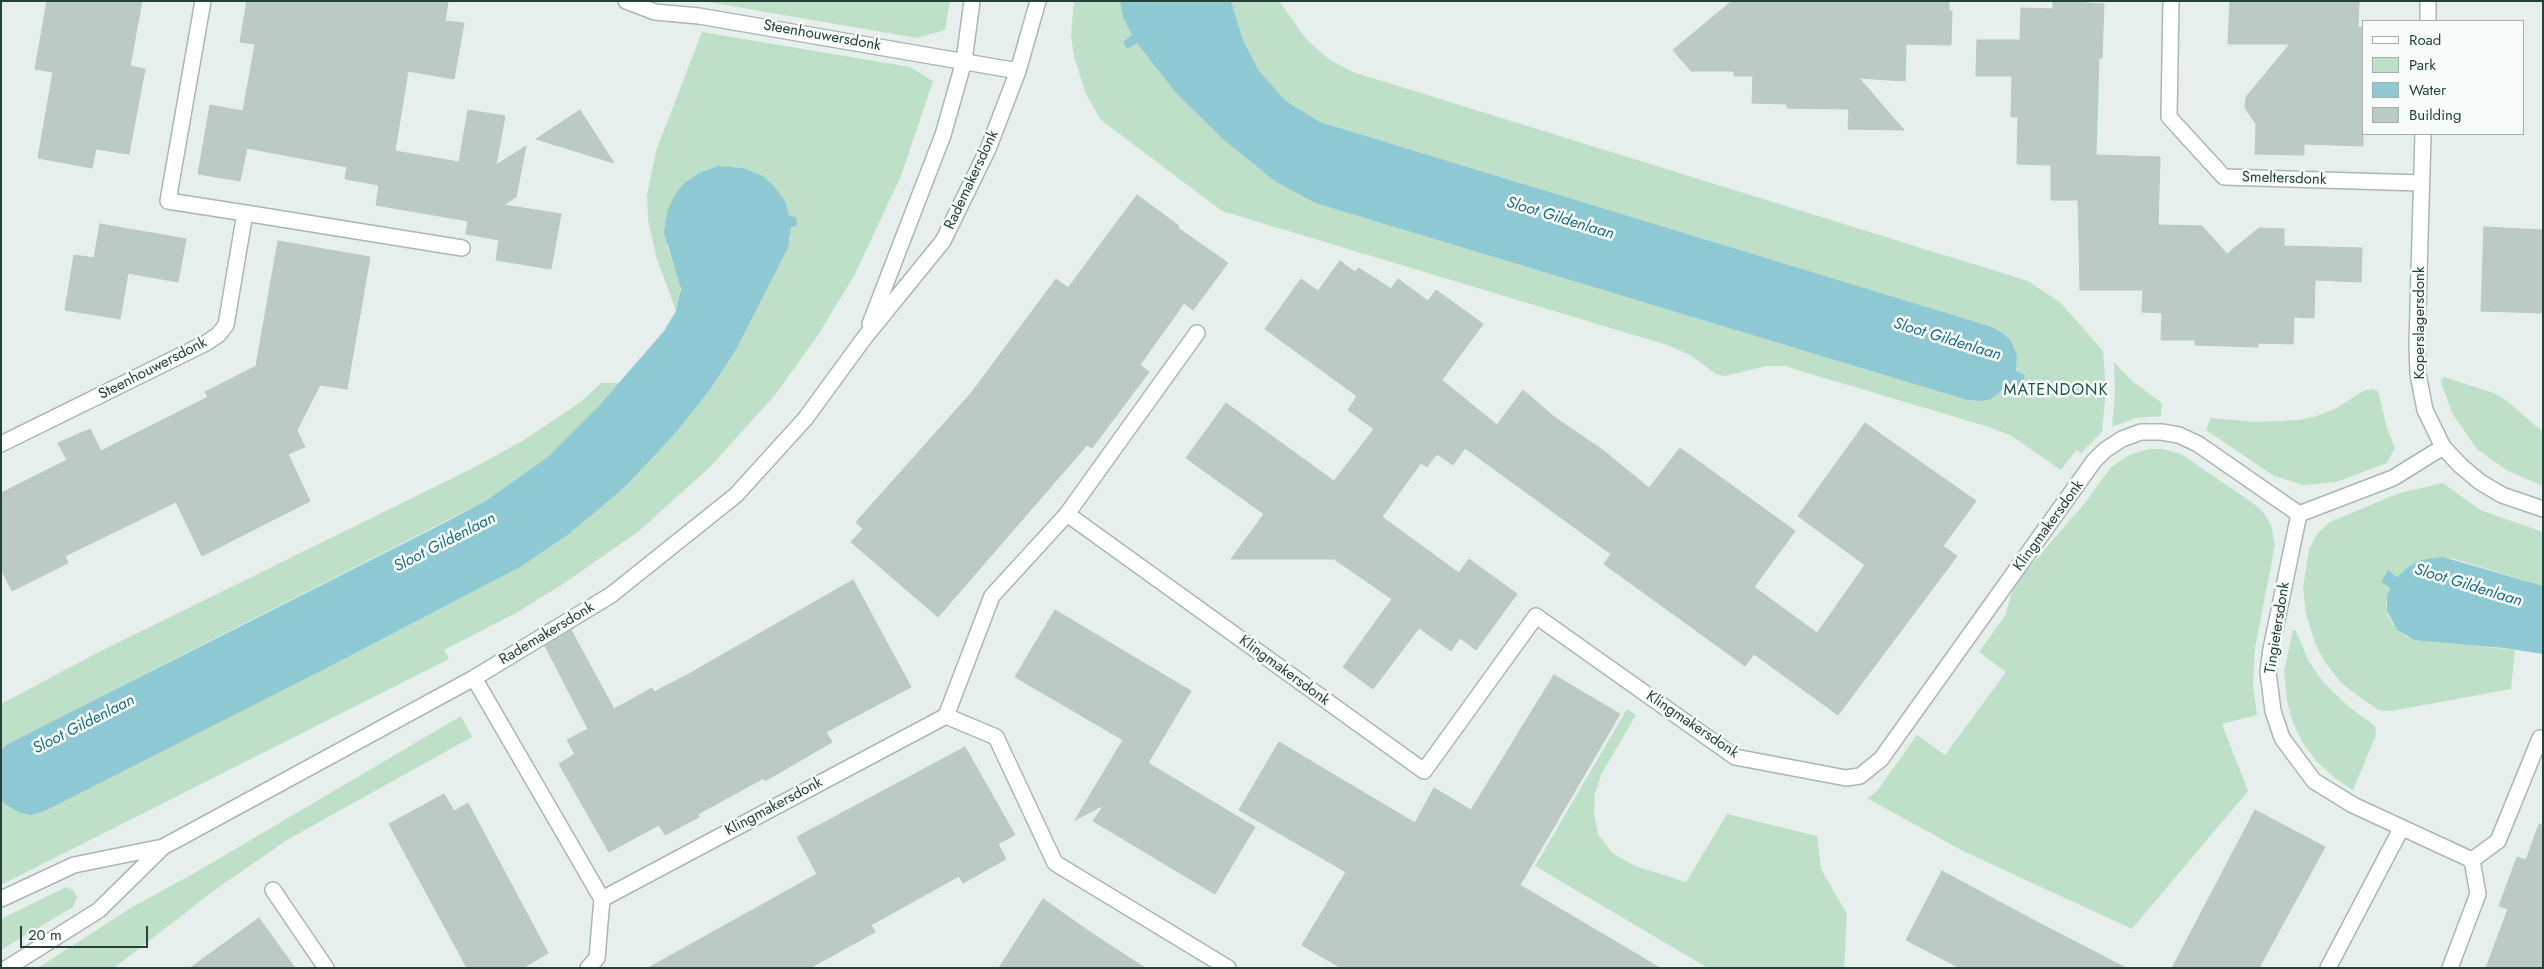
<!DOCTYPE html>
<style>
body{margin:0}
#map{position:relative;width:2544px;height:969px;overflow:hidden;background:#e6efeb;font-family:Jost,sans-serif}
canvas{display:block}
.frame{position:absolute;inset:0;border:2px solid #24423a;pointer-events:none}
.legend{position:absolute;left:2362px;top:20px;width:162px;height:115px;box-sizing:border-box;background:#f7fbf9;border:1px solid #a3b1ad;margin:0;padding:6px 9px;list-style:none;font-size:15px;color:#24423a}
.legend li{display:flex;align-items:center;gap:10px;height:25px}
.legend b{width:25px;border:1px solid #a3b1ad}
.scale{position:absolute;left:20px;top:926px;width:128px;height:22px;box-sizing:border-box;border:2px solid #24423a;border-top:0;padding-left:6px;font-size:15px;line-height:18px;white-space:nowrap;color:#24423a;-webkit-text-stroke:4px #f7fbf9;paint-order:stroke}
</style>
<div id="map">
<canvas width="2544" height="969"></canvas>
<div class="frame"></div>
<ul class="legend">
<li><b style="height:6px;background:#fff"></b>Road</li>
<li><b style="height:14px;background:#bfe0c8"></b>Park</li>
<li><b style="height:14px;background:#8ec9d4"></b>Water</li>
<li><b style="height:14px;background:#bbcac4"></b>Building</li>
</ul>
<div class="scale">20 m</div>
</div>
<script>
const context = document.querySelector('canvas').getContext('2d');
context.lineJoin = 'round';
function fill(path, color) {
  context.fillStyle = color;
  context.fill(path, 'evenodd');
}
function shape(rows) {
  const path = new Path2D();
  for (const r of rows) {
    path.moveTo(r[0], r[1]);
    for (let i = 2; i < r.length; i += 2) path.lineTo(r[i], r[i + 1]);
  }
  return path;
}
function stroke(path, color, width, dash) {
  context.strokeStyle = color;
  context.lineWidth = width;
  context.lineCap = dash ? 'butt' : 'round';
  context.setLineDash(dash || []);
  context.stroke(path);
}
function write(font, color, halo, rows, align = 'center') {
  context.font = font + ' Jost,sans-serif';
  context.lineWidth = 5;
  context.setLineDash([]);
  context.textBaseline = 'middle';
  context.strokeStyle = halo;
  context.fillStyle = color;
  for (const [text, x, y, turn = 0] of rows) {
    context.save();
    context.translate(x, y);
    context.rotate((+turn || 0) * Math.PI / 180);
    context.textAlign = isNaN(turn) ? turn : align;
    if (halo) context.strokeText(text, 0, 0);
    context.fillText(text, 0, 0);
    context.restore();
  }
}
const green = shape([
 [950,1,945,30,917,38,708,2],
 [1074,1,1120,1,1123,17,1133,35,1127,49,1137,42,1276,182,1315,203,1967,400,1981,401,2005,390,2011,384,2020,387,2025,375,2016,372,2017,356,2000,330,1320,122,1286,101,1259,71,1243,40,1231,1,1279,1,1307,40,1330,60,1353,72,2028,281,2061,303,2103,351,2106,391,2102,432,2081,453,2076,450,2061,470,2010,435,1989,427,1784,366,1766,366,1725,376,1716,374,1690,355,1667,345,1222,211,1101,120,1086,94,1074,57,1071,35],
 [702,32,910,67,933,81,901,176,854,276,816,338,775,395,710,467,639,531,566,582,516,613,444,650,449,659,1,885,1,799,20,813,31,815,45,811,319,672,522,566,569,534,624,488,673,436,709,391,736,350,788,248,791,226,797,225,789,217,774,186,763,176,743,168,718,166,699,173,683,184,674,196,667,247,680,282,680,301,676,311,656,256,648,220,647,195,656,151],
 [2114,362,2132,381,2162,403,2161,416,2135,418,2112,427,2115,392],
 [2444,377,2494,393,2507,401,2543,432,2543,486,2508,471,2477,449,2452,413,2441,382],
 [601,383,619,383,582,425,549,456,487,500,184,654,1,750,1,704,97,653,473,468,524,440,582,401],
 [2372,389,2378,391,2387,428,2395,448,2387,463,2336,482,2304,485,2274,476,2206,430,2211,418,2256,422,2298,420,2314,417,2335,409,2363,391],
 [2150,449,2163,449,2181,454,2253,503,2264,513,2271,525,2275,545,2255,648,2253,685,2257,715,2222,724,2248,791,2132,929,1965,852,1867,798,1877,791,1917,735,1945,755,2006,672,1979,652,2005,616,2014,585,2084,504,2111,467,2131,454],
 [2443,483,2480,510,2543,532,2543,586,2451,558,2421,560,2408,567,2397,577,2388,571,2381,582,2390,588,2386,603,2388,616,2397,630,2408,638,2515,650,2511,689,2391,711,2378,710,2342,684,2325,662,2315,643,2306,614,2303,587,2309,549,2317,534,2330,522,2399,493],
 [2293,630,2296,631,2308,660,2323,682,2349,707,2375,726,2376,735,2353,790,2335,778,2316,761,2303,743,2293,723,2287,701,2284,672],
 [1627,709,1636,715,1602,773,1595,793,1594,812,1598,834,1612,853,1635,866,1686,882,1727,814,1817,836,1821,869,1847,914,1844,968,1708,968,1535,866],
 [461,716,472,737,287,840,216,889,114,968,38,968,129,909,198,871],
 [66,887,73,890,77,897,73,907,1,950,1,919]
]);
const water = shape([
 [1120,1,1231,1,1243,40,1259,71,1286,101,1320,122,1992,327,2000,331,2011,341,2017,356,2016,371,2025,375,2023,381,2020,388,2011,384,1991,399,1981,401,1967,400,1315,203,1276,182,1223,139,1177,94,1137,43,1127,49,1123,42,1132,35,1123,17],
 [718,166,743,168,763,176,774,186,785,201,789,216,796,217,797,226,791,227,788,248,736,350,709,391,673,436,624,488,569,534,522,566,319,672,45,811,31,815,20,813,5,804,1,799,1,750,8,744,446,522,487,500,549,456,598,407,664,331,676,311,681,289,664,233,667,212,674,196,683,184,699,173],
 [2443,557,2543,586,2543,654,2504,648,2414,640,2397,630,2387,611,2387,597,2390,588,2381,582,2388,570,2397,577,2408,567,2421,560]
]);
const building = shape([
 [47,1,142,1,130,66,145,69,129,154,96,149,92,168,38,158,53,72,35,69,47,1],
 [247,1,448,1,445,21,464,23,454,79,408,71,395,151,459,162,468,110,505,116,496,165,526,146,516,197,504,205,561,214,551,269,496,260,499,240,466,234,468,221,376,205,379,185,345,179,347,167,247,148,240,181,198,174,210,105,243,111,255,44,240,42,247,1],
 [1732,1,1949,1,1949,11,1952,11,1951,45,1906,44,1905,81,1859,78,1904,130,1848,129,1849,109,1787,108,1787,104,1752,103,1753,76,1734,76,1734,71,1691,71,1673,50,1732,1],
 [2053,1,2104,4,2102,58,2099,58,2096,155,2160,157,2158,225,2202,226,2227,254,2259,228,2284,229,2284,246,2362,248,2361,282,2315,280,2314,318,2294,317,2293,344,2258,343,2258,347,2195,345,2195,340,2161,340,2162,313,2142,312,2143,290,2080,290,2078,200,2051,200,2051,165,2017,164,2018,117,2011,117,2012,76,1976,76,1977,40,2020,40,2021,8,2053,9,2053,1],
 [2230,1,2359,1,2358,27,2363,27,2363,146,2304,144,2304,155,2255,154,2256,124,2245,108,2246,97,2290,44,2228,44,2230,1],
 [580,110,614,163,536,139,580,110],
 [1137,195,1179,226,1178,228,1228,263,1193,310,1184,303,1140,365,1149,372,1092,448,1087,445,938,617,851,542,863,529,856,522,972,392,1056,279,1068,288,1137,195],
 [100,224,186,239,178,282,128,273,120,319,65,310,74,255,94,258,100,224],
 [2484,227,2543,230,2543,313,2481,311,2484,227],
 [278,241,370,257,347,389,320,385,297,430,305,447,288,454,310,501,202,556,176,502,65,556,68,563,12,591,1,569,1,493,67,460,58,443,90,429,101,451,208,397,205,392,256,366,278,241],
 [1340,261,1355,272,1359,268,1391,289,1398,279,1428,301,1436,290,1483,324,1442,380,1497,425,1523,390,1553,416,1604,451,1649,488,1680,448,1795,531,1754,587,1817,633,1865,565,1798,516,1865,423,1976,501,1943,546,1957,556,1838,715,1754,654,1745,666,1604,564,1611,554,1465,448,1453,465,1437,454,1427,467,1421,463,1382,517,1459,573,1469,559,1517,594,1476,650,1460,638,1451,651,1419,628,1373,689,1343,667,1392,599,1334,559,1231,559,1264,514,1186,458,1226,403,1334,481,1374,429,1348,410,1357,396,1265,329,1301,279,1318,291,1340,261],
 [853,580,911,687,826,732,832,742,765,781,764,778,698,814,699,817,665,835,659,825,609,852,559,764,575,754,567,740,588,729,545,646,571,630,614,709,652,688,654,692,687,675,853,580],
 [1055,610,1191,691,1148,763,1255,827,1215,894,1093,821,1104,805,1075,820,1123,740,1015,677,1055,610],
 [1554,675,1620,714,1520,885,1660,968,1341,968,1302,945,1346,872,1239,810,1279,742,1415,823,1434,788,1471,810,1554,675],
 [965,747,1015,835,998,844,1006,859,963,883,959,876,871,925,875,932,810,968,648,968,817,874,797,837,965,747],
 [444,794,454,811,468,803,548,953,523,968,467,968,389,824,444,794],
 [2255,810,2325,847,2259,968,2172,968,2255,810],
 [2539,824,2543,825,2543,968,2486,968,2508,909,2499,906,2517,857,2526,860,2539,824],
 [1942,871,2039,923,2126,968,1960,968,1906,940,1942,871],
 [1043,899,1090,932,1145,968,999,968,1043,899],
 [259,918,295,968,190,968,259,918]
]);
const street = shape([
 [626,1,655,12,699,16,1018,71],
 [2171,1,2169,117,2224,177,2421,183],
 [2428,21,2428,1],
 [2423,134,2417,343,2418,374,2425,410,2443,447,2461,466,2480,482,2502,495,2543,509],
 [245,213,462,248],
 [870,324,943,135,964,61,972,1],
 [1,444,206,343,218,335,226,325,245,213,168,201,203,1],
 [1067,514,1424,771,1536,616,1735,757,1846,778,1860,776,1881,759,2094,461,2105,450,2122,439,2141,432,2161,432,2179,435,2198,444,2299,514,2393,478,2443,447],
 [2299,514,2271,649,2268,672,2273,711,2282,738,2314,781,2353,805,2472,860,2478,894,2450,968],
 [474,678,602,899,946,716,992,596,1067,514,1197,333],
 [946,716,996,737,1055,863,1228,968],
 [2472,860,2498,841,2540,738],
 [273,890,326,968],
 [1,899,74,865,163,847],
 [7,968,99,910,163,847,474,678,611,595,736,495,805,419,865,337,943,241,988,149,1018,71,1038,1],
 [588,968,597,958,602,899],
 [2328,968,2401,829]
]);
const streetNames = [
 ["Steenhouwersdonk",822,36,10],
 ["Smeltersdonk",2284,179,2],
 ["Rademakersdonk",972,180,-65],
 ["Koperslagersdonk",2420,323,-90],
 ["Steenhouwersdonk",153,369,-27],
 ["Klingmakersdonk",2049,526,-54],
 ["Tingietersdonk",2278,628,-81],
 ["Rademakersdonk",547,634,-31],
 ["Klingmakersdonk",1284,671,36],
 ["Klingmakersdonk",1692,725,34],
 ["Klingmakersdonk",774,807,-28]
];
const waterNames = [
 ["Sloot Gildenlaan",1560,219,17],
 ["Sloot Gildenlaan",1947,340,17],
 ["Sloot Gildenlaan",445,543,-27],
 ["Sloot Gildenlaan",2468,586,17],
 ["Sloot Gildenlaan",84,725,-27]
];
const neighbourhoodNames = [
 ["MATENDONK",2056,391]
];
fill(green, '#bfe0c8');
fill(water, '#8ec9d4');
fill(building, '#bbcac4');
stroke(building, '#b8c9c2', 1);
stroke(street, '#a8b8b2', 18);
stroke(street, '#fff', 15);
write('15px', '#24423a', '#f7fbf9', streetNames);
write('italic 16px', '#1c6f80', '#f7fbf9', waterNames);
context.letterSpacing = '1px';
write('16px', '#1f5548', '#f7fbf9', neighbourhoodNames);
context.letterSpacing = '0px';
</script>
